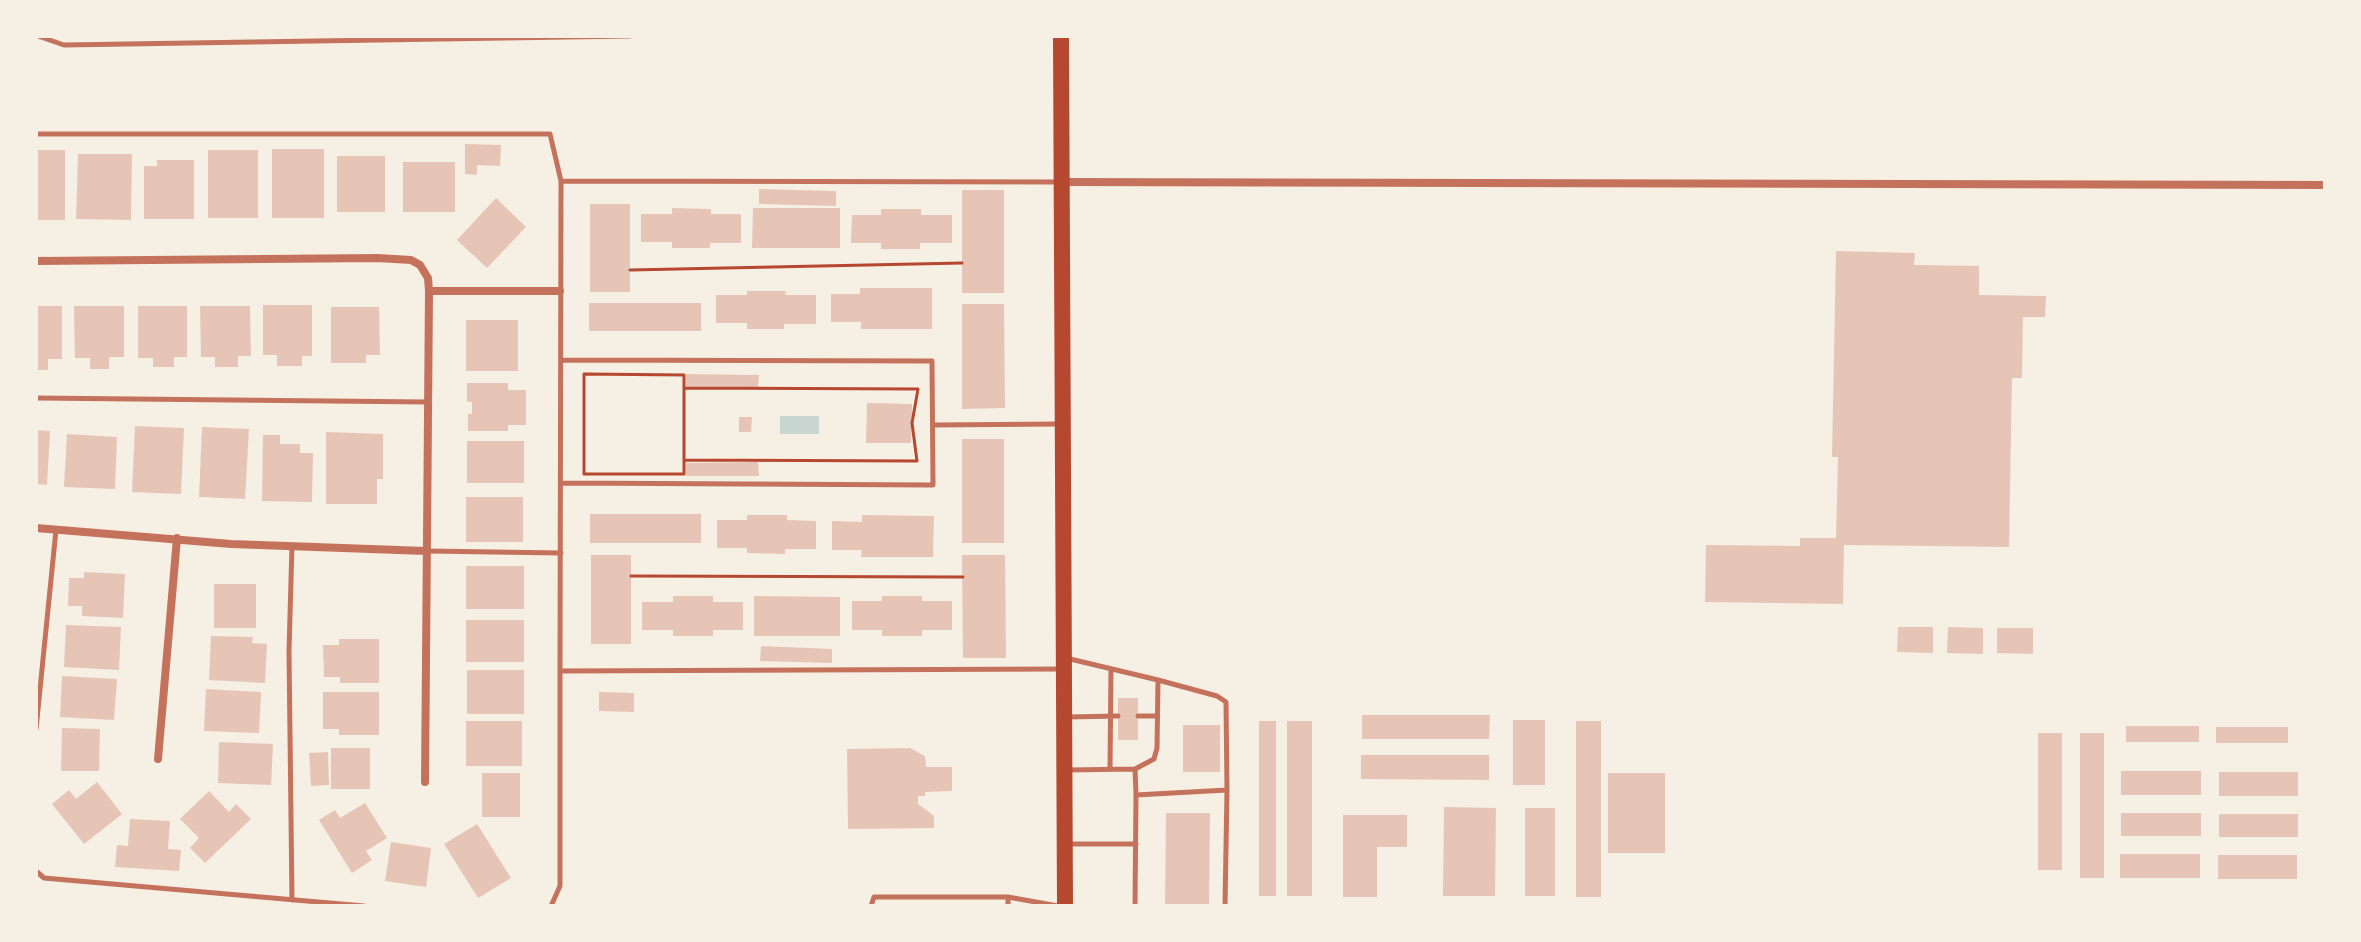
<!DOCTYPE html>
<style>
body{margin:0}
#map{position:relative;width:2361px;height:942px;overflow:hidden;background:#f6efe4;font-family:"Work Sans",sans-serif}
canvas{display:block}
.frame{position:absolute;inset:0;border:38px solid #f6efe4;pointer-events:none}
</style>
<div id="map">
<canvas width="2361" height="942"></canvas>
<div class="frame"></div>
</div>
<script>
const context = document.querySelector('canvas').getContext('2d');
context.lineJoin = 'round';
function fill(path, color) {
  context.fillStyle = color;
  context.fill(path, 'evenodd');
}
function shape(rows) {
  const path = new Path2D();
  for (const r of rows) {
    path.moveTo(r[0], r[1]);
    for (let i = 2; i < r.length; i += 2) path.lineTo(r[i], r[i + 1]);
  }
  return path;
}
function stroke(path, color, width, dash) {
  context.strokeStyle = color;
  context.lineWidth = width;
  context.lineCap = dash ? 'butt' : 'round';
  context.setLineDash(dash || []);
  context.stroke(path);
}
const water = shape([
 [780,416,819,416,819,434,780,434]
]);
const building = shape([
 [465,144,501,145,500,166,477,165,477,175,465,174],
 [272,149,324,149,324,218,272,218],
 [36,150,65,150,65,220,36,220],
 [208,150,258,150,258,218,208,218],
 [78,154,132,154,131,220,76,219],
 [337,156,385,156,385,212,337,212],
 [157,160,194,160,194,219,144,219,144,166,157,166],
 [403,162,455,162,455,212,403,212],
 [759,189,836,191,836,206,759,204],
 [962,190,1004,190,1004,293,962,293],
 [496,198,526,227,487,268,457,240],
 [590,204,630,204,630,292,590,292],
 [672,208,711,209,711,214,741,214,741,243,710,243,710,248,672,248,672,242,641,242,641,214,672,214],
 [753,208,840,208,840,248,752,248],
 [881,209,921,209,921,215,952,215,952,243,920,243,920,249,881,249,881,243,851,243,852,215,881,215],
 [1836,251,1915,253,1914,265,1979,266,1979,295,2046,296,2045,317,2023,317,2022,378,2012,378,2009,547,1844,545,1843,604,1705,602,1706,545,1800,546,1800,538,1836,538,1838,457,1832,457],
 [860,288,932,288,932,329,861,329,861,322,831,322,831,294,860,294],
 [747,291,786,291,785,295,816,295,816,324,784,324,784,329,747,329,747,323,716,323,716,295,747,295],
 [589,303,701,303,701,331,589,331],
 [962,304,1004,304,1005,408,962,409],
 [263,305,312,305,312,356,302,356,302,366,277,366,277,355,263,355],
 [36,306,62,306,62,359,48,359,48,370,36,370],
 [74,306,124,306,124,357,109,357,109,369,90,369,90,358,75,358],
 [138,306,187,306,187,357,174,357,174,367,153,367,153,358,138,358],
 [200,306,250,306,251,356,238,356,238,367,215,367,215,357,201,357],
 [331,307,379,307,380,355,366,355,366,363,331,363],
 [466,320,518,320,518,371,466,371],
 [686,374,759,375,758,388,686,388],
 [467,383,508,383,508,390,526,390,526,425,508,425,508,431,468,431,468,414,472,414,472,402,467,402],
 [867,403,912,404,911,443,866,443],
 [739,417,752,417,751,432,739,432],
 [135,426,184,428,181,494,132,492],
 [202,427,249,429,245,499,199,497],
 [36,430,50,431,47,485,36,484],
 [326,432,383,434,383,479,377,479,377,504,326,504],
 [67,434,117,437,115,489,64,487],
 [263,435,280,435,280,444,300,444,300,453,313,453,312,502,262,501],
 [962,439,1004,439,1004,543,962,543],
 [467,441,524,441,524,483,467,483],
 [758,462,759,476,686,476,686,463],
 [466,497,523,497,523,542,466,542],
 [590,514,701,514,701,543,590,543],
 [747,515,787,515,787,520,816,521,816,549,785,549,785,554,747,553,747,548,717,548,717,520,747,520],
 [862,515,934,516,933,557,861,557,862,550,832,550,832,521,862,522],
 [591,555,631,555,631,644,591,644],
 [962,555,1005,555,1006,658,963,658],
 [466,566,524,566,524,609,466,609],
 [84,572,125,574,123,618,82,616,82,606,68,606,69,578,84,578],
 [214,584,256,584,256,628,214,628],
 [673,596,713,596,713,602,743,602,743,630,713,630,713,636,673,636,673,630,642,630,642,602,673,602],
 [754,596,840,597,840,636,754,636],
 [882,596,922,596,922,601,952,601,952,630,922,630,922,636,882,636,882,630,852,630,852,601,882,601],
 [466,620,524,620,524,662,466,662],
 [66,625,121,627,119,670,64,667],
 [1898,627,1933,627,1933,653,1897,652],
 [1948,627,1983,628,1983,654,1947,653],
 [1997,628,2033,628,2033,654,1997,653],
 [211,636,253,637,252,643,267,644,265,683,209,680],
 [339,639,379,639,379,683,340,683,340,677,324,677,323,645,339,645],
 [761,646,832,649,832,663,760,661],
 [467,670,524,670,524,714,467,714],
 [62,676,117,679,114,720,60,717],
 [206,689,261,692,259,733,204,731],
 [323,692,379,692,379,735,339,735,339,729,323,729],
 [599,692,634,693,634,712,599,711],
 [1118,698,1138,698,1138,740,1118,740],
 [1362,715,1490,715,1489,739,1362,739],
 [1513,720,1545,720,1545,785,1513,785],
 [466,721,522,721,522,766,466,766],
 [1259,721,1276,721,1276,896,1259,896],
 [1287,721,1312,721,1312,896,1287,896],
 [1576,721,1601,721,1601,897,1576,897],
 [1183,725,1220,725,1220,772,1183,772],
 [2126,726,2199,726,2199,742,2126,742],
 [2216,727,2288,727,2288,743,2216,743],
 [62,728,100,729,99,771,61,771],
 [2038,733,2062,733,2062,870,2038,870],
 [2080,733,2104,733,2104,878,2080,878],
 [219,742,273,744,271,785,218,783],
 [331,748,370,748,370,789,331,789],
 [910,748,925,756,926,767,952,767,952,791,925,792,925,796,918,796,918,804,934,816,934,828,848,829,847,749],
 [328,752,329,785,311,786,309,753],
 [1361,755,1489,755,1489,780,1361,779],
 [2121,771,2201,771,2201,795,2121,795],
 [2219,772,2298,772,2298,796,2219,796],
 [482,773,520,773,520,817,482,817],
 [1608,773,1665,773,1665,853,1608,853],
 [97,782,122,814,84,844,52,804,69,790,76,799],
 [209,791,229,812,236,804,251,819,205,863,190,848,199,838,180,819],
 [365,803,387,838,366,851,372,860,352,873,319,820,335,810,340,818],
 [1444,807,1496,808,1495,896,1443,896],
 [1525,808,1555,808,1555,896,1525,896],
 [1166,813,1210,813,1209,905,1165,904],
 [2121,813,2201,813,2201,836,2121,836],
 [2219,814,2298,814,2298,837,2219,837],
 [1343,815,1407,815,1407,847,1377,847,1377,897,1343,897],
 [130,819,170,821,168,849,181,850,179,871,115,867,117,845,128,846],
 [477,824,511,878,478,898,444,844],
 [391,842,431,848,426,887,385,881],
 [2120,854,2200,854,2200,878,2120,878],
 [2218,855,2297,855,2297,879,2218,879]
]);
const path = shape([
 [630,270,962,263],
 [584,374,684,375,684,388,918,389,912,423,917,461,684,460,684,474,584,474,584,374],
 [684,460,684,388],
 [631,576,963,577]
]);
const service = shape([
 [38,36,64,45,630,36],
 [36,134,550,134,561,181,560,671,1059,669],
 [561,181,1060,182],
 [36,398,427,402],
 [933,425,1061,424],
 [562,483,933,485,932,361,562,360],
 [292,545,289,651,292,900],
 [427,551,561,553],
 [1066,658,1158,680,1157,748,1154,759,1135,769,1068,770],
 [1138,716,1157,716],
 [1068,717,1118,716],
 [36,729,56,530],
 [1110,769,1111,669],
 [1135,769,1136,795],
 [1069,844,1136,844],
 [36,871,44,878,364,906],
 [1008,897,1008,906],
 [551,906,560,886,560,671],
 [871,906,874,897,1008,897,1058,906],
 [1135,906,1136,795,1227,790,1226,702,1217,696,1158,680],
 [1225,906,1227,790]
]);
const minor = shape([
 [1062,182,2325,185],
 [36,261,377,258,411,260,420,265,428,278,429,291,425,782],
 [429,291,560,291],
 [36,528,231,544,426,551],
 [158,759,177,538]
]);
const secondary = shape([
 [1061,36,1065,906]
]);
fill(water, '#c9d6d2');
fill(building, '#e6c5b7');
stroke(path, '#b5482f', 3);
stroke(service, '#c5725c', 5);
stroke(minor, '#c5725c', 8);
stroke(secondary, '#b5482f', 16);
</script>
